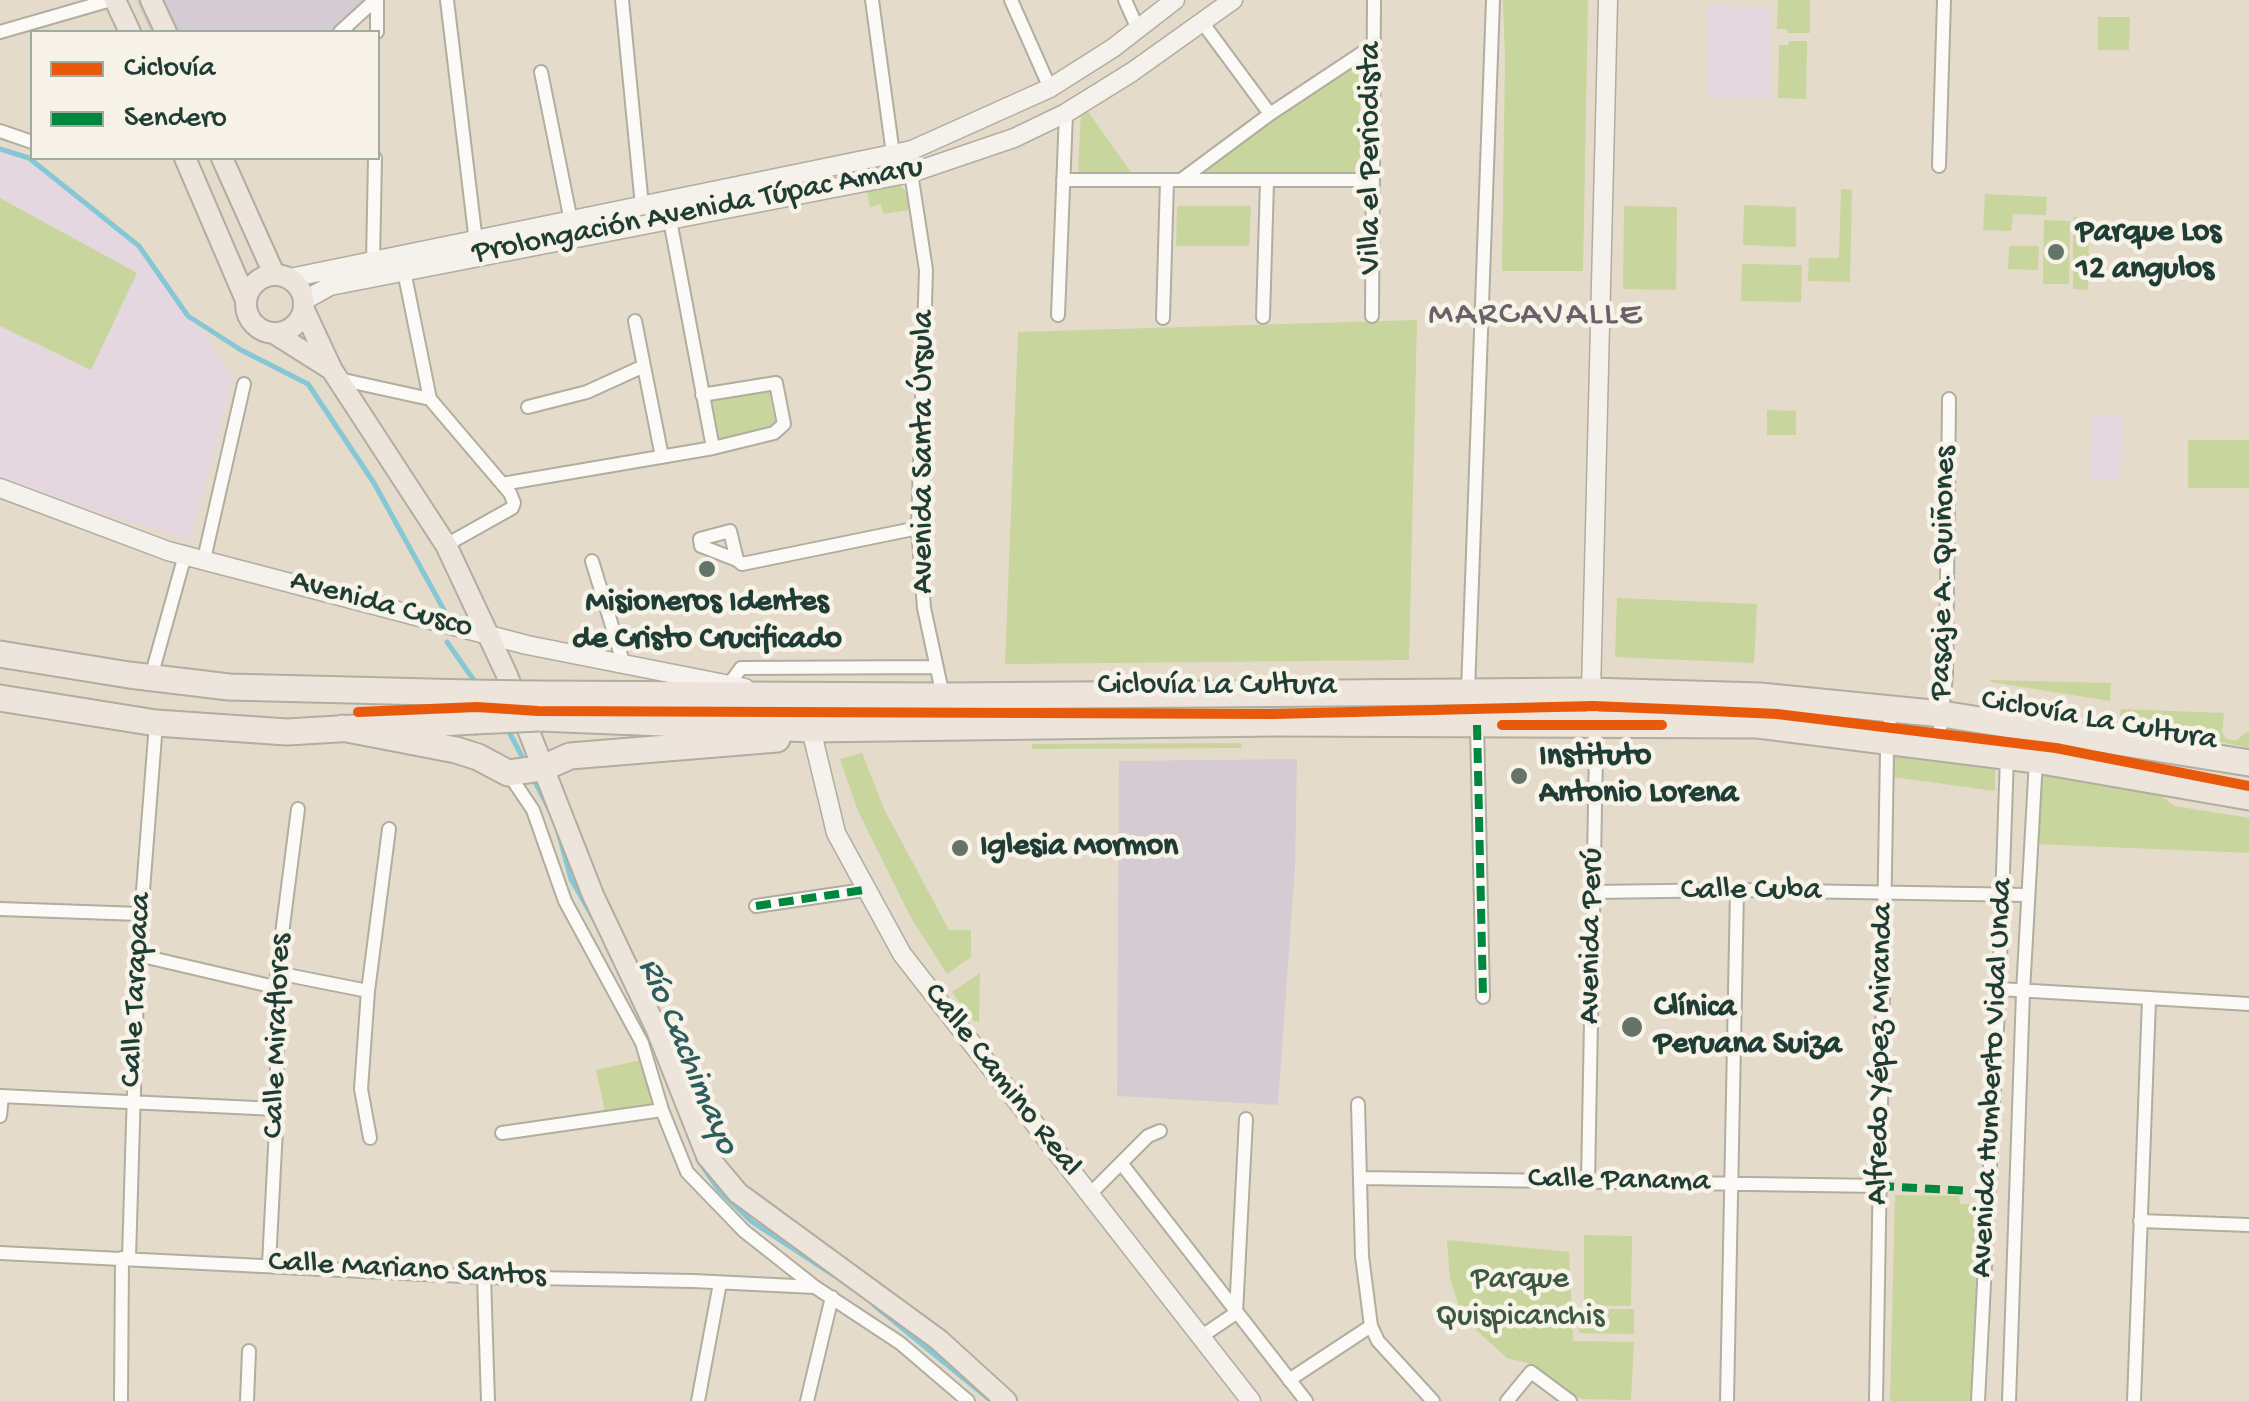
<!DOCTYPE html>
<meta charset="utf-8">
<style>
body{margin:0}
#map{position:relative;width:2249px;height:1401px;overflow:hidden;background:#e5dbca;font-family:"Gochi Hand",sans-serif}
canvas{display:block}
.legend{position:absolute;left:30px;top:30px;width:350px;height:130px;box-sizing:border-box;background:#f7f3e8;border:2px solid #a1aaa0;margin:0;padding:12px 18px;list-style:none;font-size:30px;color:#1f3d34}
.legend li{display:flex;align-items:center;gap:20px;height:50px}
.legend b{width:50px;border:2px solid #a1aaa0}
</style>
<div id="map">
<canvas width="2249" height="1401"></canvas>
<ul class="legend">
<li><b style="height:12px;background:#e8590c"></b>Ciclovía</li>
<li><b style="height:12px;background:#00873e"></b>Sendero</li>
</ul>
</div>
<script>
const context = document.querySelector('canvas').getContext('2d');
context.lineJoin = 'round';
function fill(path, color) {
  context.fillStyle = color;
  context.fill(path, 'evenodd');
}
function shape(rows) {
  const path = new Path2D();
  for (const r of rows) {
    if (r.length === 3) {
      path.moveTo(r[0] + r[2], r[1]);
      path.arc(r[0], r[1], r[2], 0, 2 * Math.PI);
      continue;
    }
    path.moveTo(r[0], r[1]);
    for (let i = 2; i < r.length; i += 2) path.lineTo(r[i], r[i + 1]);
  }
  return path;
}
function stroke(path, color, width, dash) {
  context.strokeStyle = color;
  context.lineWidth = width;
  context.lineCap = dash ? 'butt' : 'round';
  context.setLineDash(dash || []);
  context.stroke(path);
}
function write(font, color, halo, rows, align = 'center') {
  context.font = font + ' "Gochi Hand",sans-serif';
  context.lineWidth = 9;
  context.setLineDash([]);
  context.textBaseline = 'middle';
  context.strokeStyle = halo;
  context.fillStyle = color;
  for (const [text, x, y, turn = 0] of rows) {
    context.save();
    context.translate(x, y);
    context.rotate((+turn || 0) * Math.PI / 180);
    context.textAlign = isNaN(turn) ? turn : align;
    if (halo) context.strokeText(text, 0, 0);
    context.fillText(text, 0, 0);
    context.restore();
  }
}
const built = shape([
 [1708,6,1771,7,1771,98,1708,97],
 [0,149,29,158,139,246,188,316,206,335,233,379,191,539,105,515,0,478],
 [2092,415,2122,416,2120,480,2090,479]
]);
const industrial = shape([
 [136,0,378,0,344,32,151,32],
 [1297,759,1295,867,1278,1105,1117,1096,1119,761]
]);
const green = shape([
 [1503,0,1588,0,1583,271,1502,271,1505,58],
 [1778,0,1810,0,1810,33,1788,33,1787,29,1777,29],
 [2098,17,2130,17,2129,50,2098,50],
 [1789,41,1807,41,1806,99,1778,98,1779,45,1788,45],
 [1359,61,1361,175,1195,176],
 [1087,110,1135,178,1078,175,1081,111],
 [899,184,906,192,909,210,883,214,881,204,870,207,866,188],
 [1841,189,1852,190,1850,282,1808,281,1809,258,1839,258],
 [1985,194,2047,197,2046,215,2013,214,2011,231,1983,230],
 [0,198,137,273,91,370,0,326],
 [1744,205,1796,207,1796,247,1743,245],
 [1177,206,1251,206,1249,246,1176,246],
 [1624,206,1677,207,1676,290,1623,289],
 [2073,217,2089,218,2088,290,2073,289],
 [2044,220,2070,221,2069,284,2043,284],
 [2009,246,2039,246,2038,270,2008,269],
 [1742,264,1802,265,1801,302,1741,301],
 [1417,320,1409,660,1005,664,1018,332],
 [769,390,776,426,719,439,712,400],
 [1767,410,1796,411,1796,435,1767,435],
 [2188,440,2249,440,2249,488,2188,488],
 [1617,598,1757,604,1754,663,1615,657],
 [1990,680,2111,683,2110,701,1991,682],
 [2121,709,2224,713,2222,731,2225,738,2235,741,2249,731,2249,748,2215,741,2206,731,2120,716],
 [1241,743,1242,748,1032,749,1032,744],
 [1894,750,1995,764,1995,791,1893,777],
 [862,753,884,809,949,930,971,930,971,957,947,974,910,916,858,811,840,759],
 [2038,769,2155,791,2174,806,2249,818,2249,853,2035,844],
 [980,973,979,1022,973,1021,952,992],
 [646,1059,659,1109,606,1116,596,1070],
 [1895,1195,1959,1196,1960,1204,1983,1205,1971,1401,1890,1401],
 [1584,1235,1632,1236,1631,1306,1584,1305],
 [1447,1240,1569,1252,1573,1341,1634,1342,1631,1400,1582,1399,1560,1389,1528,1363,1507,1358,1462,1317,1450,1278],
 [1580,1309,1634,1309,1634,1334,1579,1333]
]);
const stream = shape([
 [0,149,29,158,139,246,188,316,241,350,308,384,374,483,444,610],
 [447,642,478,686],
 [507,728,525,762],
 [532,776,548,807],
 [558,831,571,879,595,921],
 [698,1160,719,1190,751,1221,833,1275],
 [874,1305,989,1399]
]);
const street = shape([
 [447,0,476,242],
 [622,0,642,206],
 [872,0,893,154],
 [1011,0,1050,88],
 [1125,0,1137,27],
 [1202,22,1270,114],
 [0,32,111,0],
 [340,32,375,0],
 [377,32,377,0],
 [541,72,571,221],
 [0,131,32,142],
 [1939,166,1944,0],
 [911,173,926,270,918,528,924,608,943,696,945,729],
 [1063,180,1371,180],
 [1181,180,1270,114,1371,47],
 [670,220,713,448],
 [373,262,375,158],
 [404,271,430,399],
 [1058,315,1066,113],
 [1372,316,1374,0],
 [1263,317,1267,182],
 [1163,318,1167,181],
 [635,321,662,457],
 [339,379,430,399,510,493,514,503,512,508,446,545],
 [528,407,587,392,644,366],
 [502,484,713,448,774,433,784,424,776,383,702,395],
 [204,559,244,384],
 [737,560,701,546,700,539,730,531,737,560,742,564,918,528],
 [592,561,624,665],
 [151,677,185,555],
 [730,683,741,668,936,667],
 [1468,691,1493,0],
 [1477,725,1483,997],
 [1938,747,1946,675,1949,399],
 [508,773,533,810,565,901,642,1043,662,1110,687,1172,744,1231,815,1287,900,1343,968,1401],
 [1594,892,1737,890,2027,895],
 [756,906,864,890],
 [0,909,140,914],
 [138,955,279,988],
 [277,973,368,991,389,829],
 [1999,989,2249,1004],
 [368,991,361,1089,370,1138],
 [0,1096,277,1109],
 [1358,1104,1362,1256,1371,1326,1378,1341,1433,1401],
 [0,1116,2,1096],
 [502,1133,662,1110],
 [1121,1163,1306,1401],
 [1360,1178,1879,1186],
 [1588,1182,1596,752,1591,691],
 [1090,1194,1148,1136,1160,1131],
 [2140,1221,2249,1225],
 [0,1253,484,1277,693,1281,815,1287],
 [129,1258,138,955,156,723],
 [269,1264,277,1109,277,973,298,809],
 [484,1277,488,1401],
 [1199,1338,1236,1313,1246,1119],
 [1289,1380,1371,1326],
 [121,1401,122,1258],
 [247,1401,249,1351],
 [698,1401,720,1283],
 [807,1401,832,1297],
 [1507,1401,1531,1372,1570,1401],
 [1727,1401,1737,890],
 [1876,1401,1887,751,1891,709],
 [1978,1401,1999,989,2007,756],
 [2009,1401,2023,992,2036,760],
 [2134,1401,2149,1000]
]);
const secondary = shape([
 [290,278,912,150,1050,88,1113,48,1175,0],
 [305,300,330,286,911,173,1014,138,1066,113,1132,72,1233,0],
 [0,488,168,551,527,645,745,688],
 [1591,691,1608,0],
 [811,729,836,833,902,954,1251,1401]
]);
const primary = shape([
 [115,0,130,32],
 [151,0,166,32],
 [185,158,246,300],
 [222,158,274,274],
 [275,304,29],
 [304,310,332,370,446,545,506,673,593,895,657,1030,707,1156,738,1193,939,1340,1006,1401],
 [274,333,331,369]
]);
const highway = shape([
 [0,654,129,675,229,687,470,693],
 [533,694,943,696,1591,691,1760,696,1942,714,2249,763],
 [0,698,156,723,287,732,474,721],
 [539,718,811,729,1276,723,1758,725,2036,760,2249,797],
 [342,728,456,750,478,757,508,773,543,768,570,756,777,739]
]);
const highwayBridge = shape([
 [470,693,533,694],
 [474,721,539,718]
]);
const quiet = shape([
 [1477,725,1483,997],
 [756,906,864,890],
 [1879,1186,1989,1192]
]);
const cycleway = shape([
 [358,712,477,707,538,711,1273,714,1593,706,1691,710,1777,714,2056,748,2249,786],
 [1502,725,1662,725]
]);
const markers = [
 [2056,252,10,"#647468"],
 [707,569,10,"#647468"],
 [1519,776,10,"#647468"],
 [960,848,10,"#647468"],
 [1632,1027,12,"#647468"]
];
const streetNames = [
 ["Villa el Periodista",1372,158,-90],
 ["Prolongación Avenida Túpac Amaru",698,212,-11],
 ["Avenida Santa Úrsula",925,452,-90],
 ["Pasaje A. Quiñones",1945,573,-89],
 ["Avenida Cusco",381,606,15],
 ["Ciclovía La Cultura",1217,687],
 ["Ciclovía La Cultura",2099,722,10],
 ["Calle Cuba",1751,892],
 ["Avenida Perú",1593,936,-89],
 ["Calle Tarapaca",138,990,-87],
 ["Calle Miraflores",279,1036,-88],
 ["Alfredo Yépez Miranda",1882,1054,-89],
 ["Avenida Humberto Vidal Unda",1994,1078,-87],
 ["Calle Camino Real",1001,1081,52],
 ["Calle Panama",1619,1182,1],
 ["Calle Mariano Santos",407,1271,3]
];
const poiNames = [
 ["Parque Los",2076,234],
 ["12 angulos",2076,271],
 ["Misioneros Identes",707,604,"center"],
 ["de Cristo Crucificado",707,641,"center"],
 ["Instituto",1539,758],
 ["Antonio Lorena",1539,795],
 ["Iglesia Mormon",980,848],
 ["Clínica",1654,1009],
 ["Peruana Suiza",1654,1046]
];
const parkNames = [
 ["Parque",1520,1281],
 ["Quispicanchis",1520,1318]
];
const neighbourhoodNames = [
 ["MARCAVALLE",1536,317]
];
const waterNames = [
 ["Río Cachimayo",686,1057,67]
];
fill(built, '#e5d7df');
fill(industrial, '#d4ccd2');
fill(green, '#c8d59c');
stroke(stream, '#85c7d5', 5);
stroke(street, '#b0ada1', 16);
stroke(secondary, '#b0ada1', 21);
stroke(primary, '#b0ada1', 24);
stroke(highway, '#b0ada1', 29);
stroke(street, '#fbfaf7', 12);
stroke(secondary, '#f5f1ec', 18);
stroke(primary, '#ede4dc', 20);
stroke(highway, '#ede4dc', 25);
stroke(highwayBridge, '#b0ada1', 29, []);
stroke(highwayBridge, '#ede4dc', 25);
stroke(quiet, '#00873e', 8, [15, 8]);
stroke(cycleway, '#e8590c', 10);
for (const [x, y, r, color] of markers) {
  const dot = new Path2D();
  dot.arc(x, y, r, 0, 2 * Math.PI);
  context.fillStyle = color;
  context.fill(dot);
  stroke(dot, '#f7f3e8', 4);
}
write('32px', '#1f3d34', '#f7f3e8', streetNames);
write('bold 32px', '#1f3d34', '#f7f3e8', poiNames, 'left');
write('32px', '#3c5a41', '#f7f3e8', parkNames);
context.letterSpacing = '2.5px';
write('35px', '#696268', '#f7f3e8', neighbourhoodNames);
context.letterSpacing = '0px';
write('italic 35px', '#2e5d5e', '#f7f3e8', waterNames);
</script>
